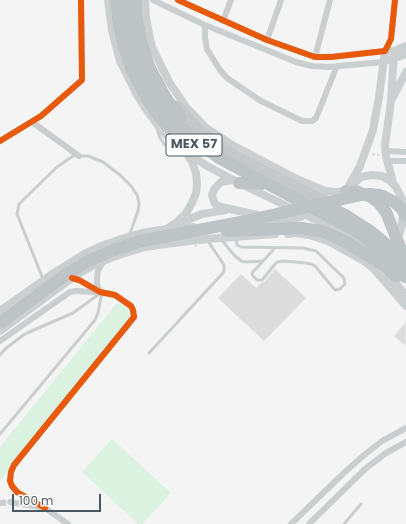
<!DOCTYPE html>
<style>
body{margin:0}
#map{position:relative;width:406px;height:524px;overflow:hidden;background:#f4f4f4;font-family:Poppins,sans-serif}
canvas{display:block}
.scale{position:absolute;left:12px;top:494px;width:89px;height:18px;box-sizing:border-box;border:2px solid #4a5960;border-top:0;padding-left:5px;font-size:12px;line-height:14px;white-space:nowrap;color:#4a5960;-webkit-text-stroke:3px #fff;paint-order:stroke}
</style>
<div id="map">
<canvas width="406" height="524"></canvas>
<div class="scale">100 m</div>
</div>
<script>
const context = document.querySelector('canvas').getContext('2d');
context.lineJoin = 'round';
function fill(path, color) {
  context.fillStyle = color;
  context.fill(path, 'evenodd');
}
function shape(rows) {
  const path = new Path2D();
  for (const r of rows) {
    path.moveTo(r[0], r[1]);
    for (let i = 2; i < r.length; i += 2) path.lineTo(r[i], r[i + 1]);
  }
  return path;
}
function stroke(path, color, width, dash) {
  context.strokeStyle = color;
  context.lineWidth = width;
  context.lineCap = dash ? 'butt' : 'round';
  context.setLineDash(dash || []);
  context.stroke(path);
}
function write(font, color, halo, rows, align = 'center') {
  context.font = font + ' Poppins,sans-serif';
  context.lineWidth = 3;
  context.setLineDash([]);
  context.textBaseline = 'middle';
  context.strokeStyle = halo;
  context.fillStyle = color;
  for (const [text, x, y, turn = 0] of rows) {
    context.save();
    context.translate(x, y);
    context.rotate((+turn || 0) * Math.PI / 180);
    context.textAlign = isNaN(turn) ? turn : align;
    if (halo) context.strokeText(text, 0, 0);
    context.fillText(text, 0, 0);
    context.restore();
  }
}
const green = shape([
 [116,304,123,304,129,309,132,319,0,481,0,447],
 [112,439,171,493,142,524,138,524,82,472]
]);
const building = shape([
 [275,269,306,298,264,341,218,298,241,274,256,288,261,283,264,282,275,269],
 [406,322,406,346,394,336,406,322]
]);
const minorTunnel = shape([
 [0,503,10,502]
]);
const path = shape([
 [372,154,379,155]
]);
const service = shape([
 [157,129,160,138,165,145],
 [236,238,237,245,241,247,303,248,316,251,344,278,345,284,340,289,335,290,315,266,311,264,306,263,283,261,277,262,262,280,257,280,253,276,252,273,275,248],
 [221,239,234,255,241,261,247,262,263,261],
 [43,279,17,214,19,204,57,167,73,156,88,156,103,162,120,175,131,186,137,195,139,203,138,211,129,236],
 [149,353,223,273,224,270,224,265,208,241],
 [0,355,5,349,22,336,27,333,73,313,102,292,98,313,95,320,0,434],
 [344,524,361,504]
]);
const minor = shape([
 [153,0,205,25,296,62,312,66,328,67,383,62],
 [178,0,267,40,315,57,331,57,385,51,391,39,395,0],
 [223,21,231,0],
 [205,25,205,38,207,49,220,70,227,78,261,101,302,121,312,121,316,118,337,66],
 [267,40,281,0],
 [315,57,330,0],
 [32,122,79,156],
 [0,141,41,116,82,80,81,0],
 [386,151,406,152],
 [387,161,406,161],
 [100,292,97,284,97,278,98,271,104,260],
 [0,341,70,292,76,291,97,292],
 [10,502,45,508,68,524],
 [45,508,17,492,12,486,10,481,11,472,14,465,134,317,133,310,131,306,115,295,100,292,79,280,72,278],
 [291,524,346,471,363,456,382,441,406,428],
 [309,524,365,469,386,453,406,442]
]);
const secondary = shape([
 [108,0,112,30,120,61,137,95,145,108,159,127,169,138,186,152,207,166,239,183,343,233,364,247,373,255],
 [145,0,146,18,149,34,152,47,169,82,186,107,205,127,234,146,297,179,325,191,336,192,346,191],
 [390,60,406,54],
 [392,99,406,72],
 [232,180,221,182,216,187,214,190,212,195,214,202,216,205,221,207,262,216],
 [393,183,386,156,385,145,391,101,394,51],
 [351,186,361,177,372,175,382,176,389,180,396,187,406,207],
 [346,191,360,166,373,130,379,97,385,51,394,51,406,46],
 [180,223,202,214,226,210],
 [256,223,281,221,301,217],
 [168,228,177,222,186,213,192,203,196,193,197,184,196,173,192,162,188,155],
 [288,234,296,233,309,235,319,238,330,242,364,261,373,268,406,306],
 [399,235,402,225,403,210],
 [388,273,406,296],
 [0,311,51,275,86,253,104,245,121,239,142,233,167,229,193,227],
 [0,331,76,275,98,263,113,257,145,247,165,244,207,239,275,234]
]);
const trunk = shape([
 [178,106,191,122,201,131,220,146,253,165,332,204]
]);
const motorway = shape([
 [239,183,261,184],
 [346,191,356,191,371,197,378,202,386,212,402,252]
]);
const pathBridge = shape([
 [188,204,192,223],
 [195,240,196,247]
]);
const motorwayBridge = shape([
 [116,0,119,24,124,46,132,70,138,82,149,102,160,117,177,136,190,143],
 [126,0,127,14,132,40,142,69,152,90,164,108,177,124,190,136,219,158,230,164,349,227,362,235,382,251,406,278],
 [136,0,136,14,141,41,149,66,162,91,168,101,181,118],
 [326,206,347,216,370,231,392,249,406,264],
 [226,231,301,228,321,231,338,238,349,244,382,264,397,277],
 [0,323,64,276,88,261,114,250,141,241,241,222,361,195,370,194,378,195,383,196,394,202,402,209,406,216]
]);
const cycleway = shape([
 [178,0,267,40,315,57,331,57,385,51,391,39,395,0],
 [0,141,41,116,82,80,81,0],
 [45,508,17,492,12,486,10,481,11,472,14,465,134,317,133,310,131,306,115,295,100,292,79,280,72,278]
]);
const shields = [
 [194,145,56]
];
const shieldNames = [
 ["MEX 57",194,145]
];
fill(green, '#daf2df');
fill(building, '#dcdcdd');
stroke(building, '#e5e6e7', 1);
stroke(minorTunnel, '#cacdcf', 6, [6, 3]);
stroke(trunk, '#b9bfc2', 11);
stroke(motorway, '#b9bfc2', 12);
stroke(path, '#bbc6c1', 1, [3, 2]);
stroke(service, '#cacecf', 3);
stroke(minor, '#cacecf', 6);
stroke(secondary, '#cbcfd0', 8);
stroke(trunk, '#c4c8ca', 10);
stroke(motorway, '#bec3c6', 11);
stroke(motorwayBridge, '#b9bfc2', 12, []);
stroke(pathBridge, '#bbc6c1', 1, [3, 2]);
stroke(motorwayBridge, '#bec3c6', 11);
stroke(cycleway, '#e8590c', 6);
for (const [x, y, w] of shields) {
  const box = new Path2D();
  box.roundRect(x - w / 2, y - 11, w, 22, 3);
  context.fillStyle = '#fff';
  context.fill(box);
  stroke(box, '#4a5960', 1);
}
write('bold 13px', '#4a5960', null, shieldNames);
</script>
